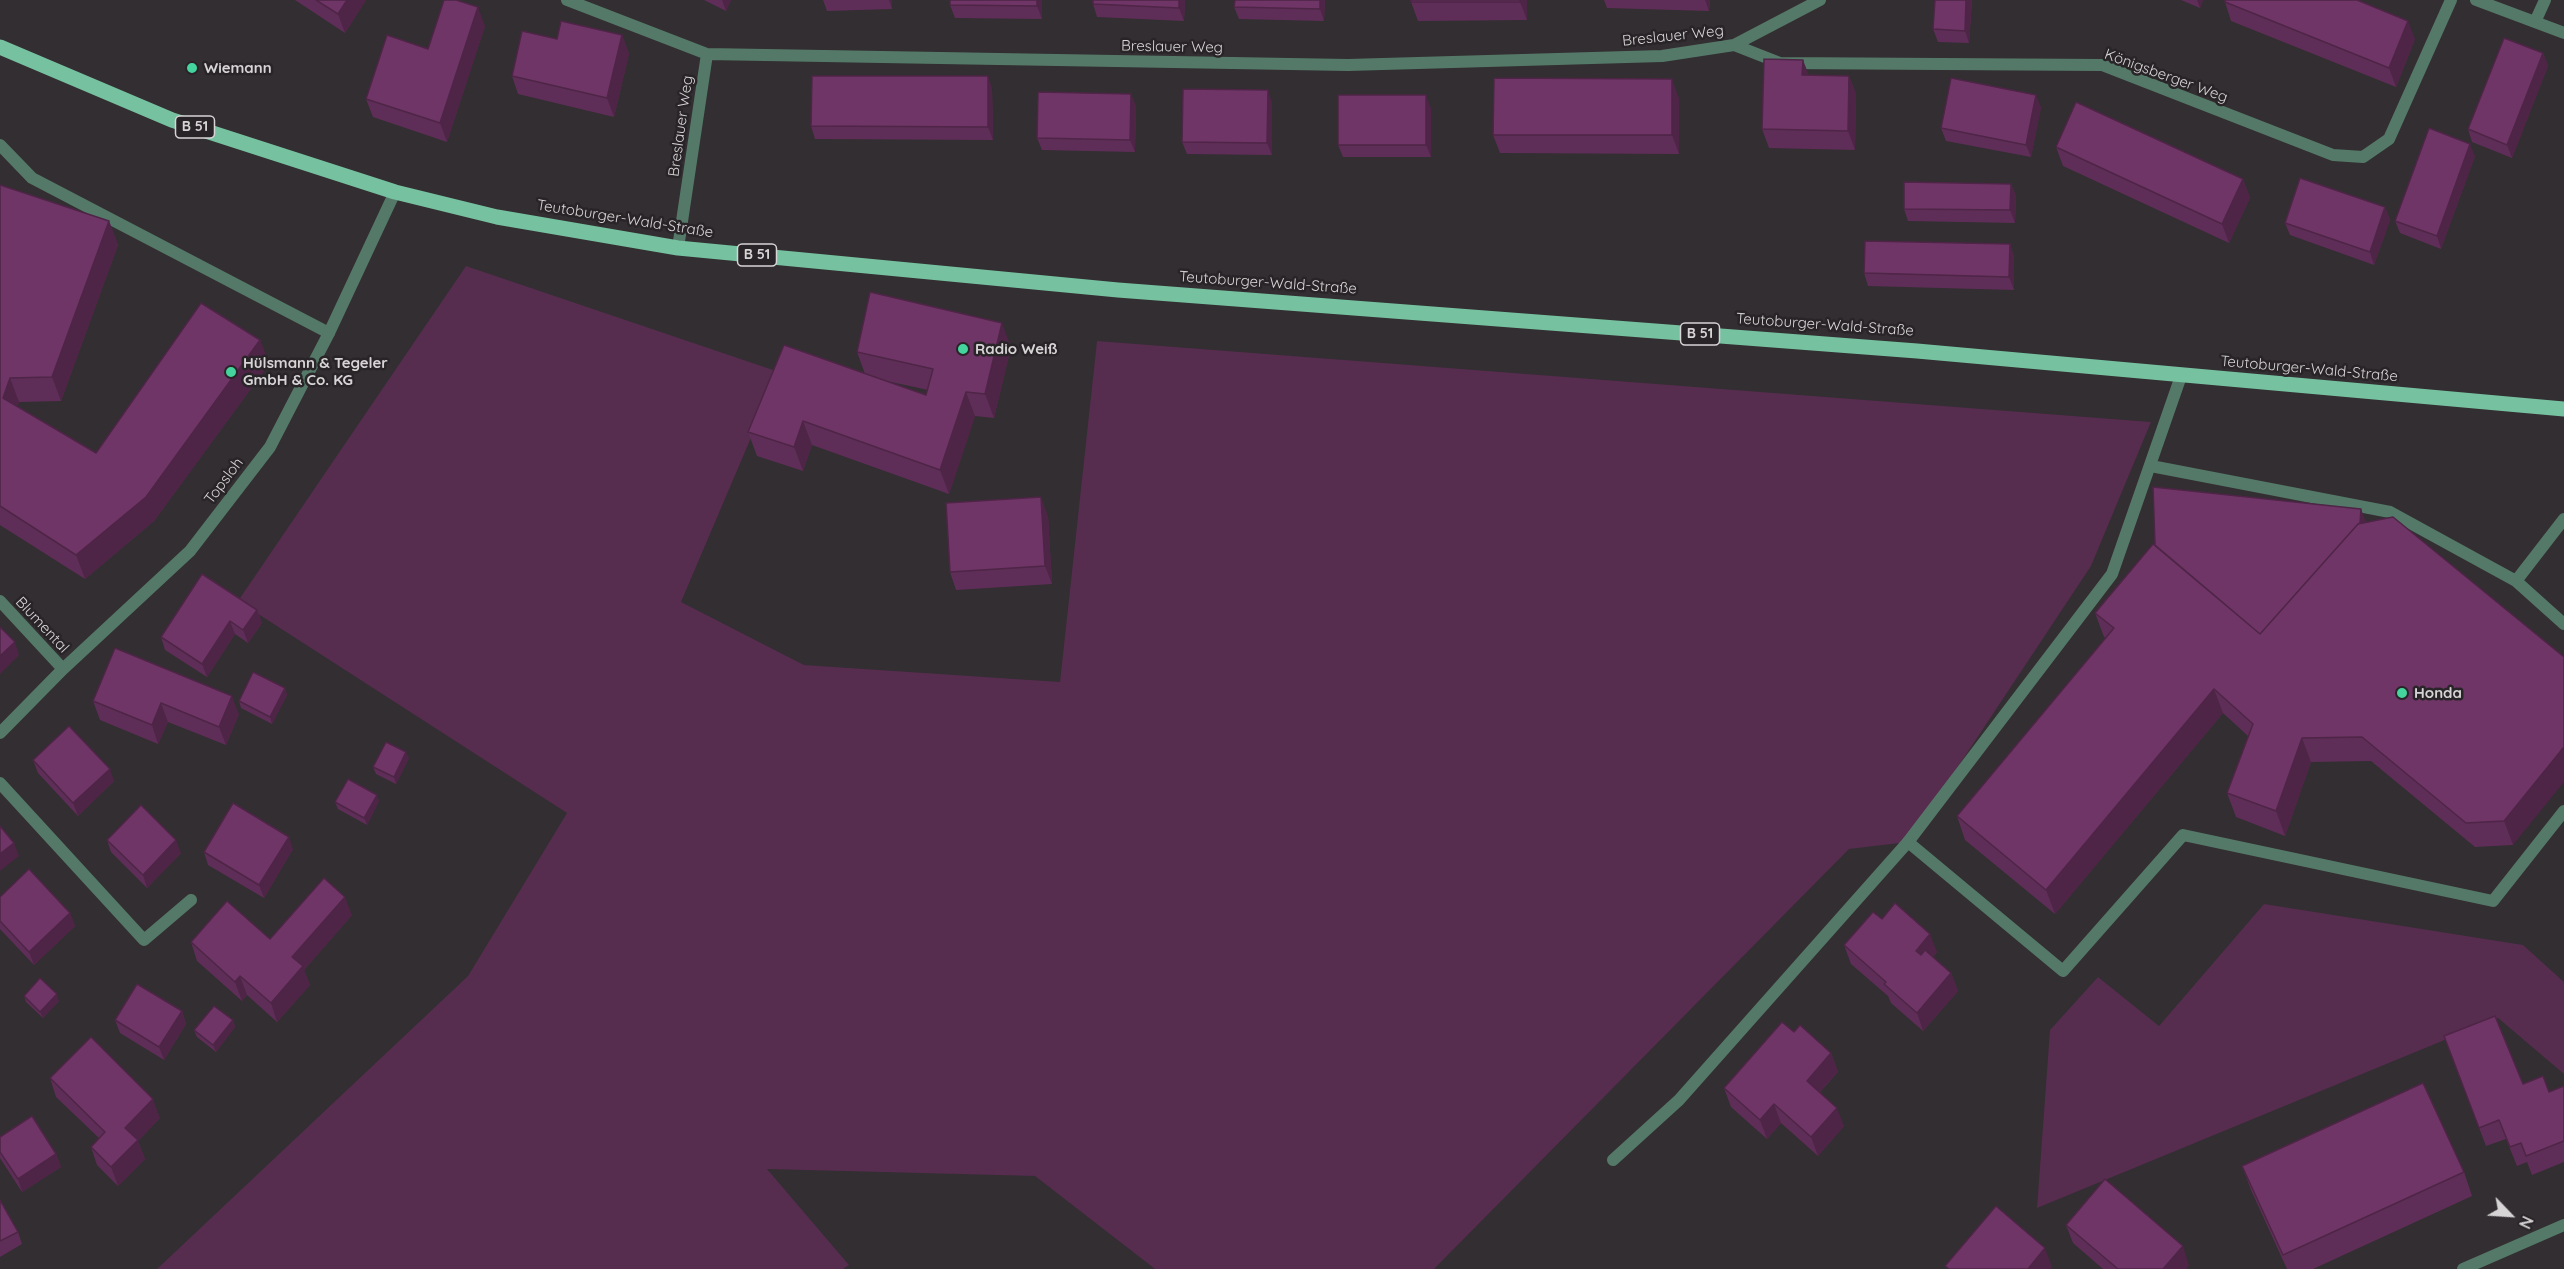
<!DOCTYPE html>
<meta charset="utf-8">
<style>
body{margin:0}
#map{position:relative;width:2564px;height:1269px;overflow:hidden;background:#322e31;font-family:Quicksand,sans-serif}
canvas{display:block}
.north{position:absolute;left:2480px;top:1185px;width:60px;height:60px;-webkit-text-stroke:4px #282427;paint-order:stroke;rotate:115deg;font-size:16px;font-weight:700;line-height:24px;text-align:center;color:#d7d4d6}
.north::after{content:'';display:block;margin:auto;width:21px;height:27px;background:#d7d4d6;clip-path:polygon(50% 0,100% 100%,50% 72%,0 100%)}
</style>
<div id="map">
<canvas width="2564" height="1269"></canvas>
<div class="north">N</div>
</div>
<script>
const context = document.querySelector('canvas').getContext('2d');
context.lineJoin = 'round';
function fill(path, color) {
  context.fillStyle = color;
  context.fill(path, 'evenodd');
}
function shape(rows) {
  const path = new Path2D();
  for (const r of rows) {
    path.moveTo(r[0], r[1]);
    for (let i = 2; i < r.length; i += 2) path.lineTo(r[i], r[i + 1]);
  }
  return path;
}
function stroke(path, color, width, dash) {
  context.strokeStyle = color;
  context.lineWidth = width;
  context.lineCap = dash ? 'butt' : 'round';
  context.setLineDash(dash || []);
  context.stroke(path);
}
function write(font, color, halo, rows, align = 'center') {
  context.font = font + ' Quicksand,sans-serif';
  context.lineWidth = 5;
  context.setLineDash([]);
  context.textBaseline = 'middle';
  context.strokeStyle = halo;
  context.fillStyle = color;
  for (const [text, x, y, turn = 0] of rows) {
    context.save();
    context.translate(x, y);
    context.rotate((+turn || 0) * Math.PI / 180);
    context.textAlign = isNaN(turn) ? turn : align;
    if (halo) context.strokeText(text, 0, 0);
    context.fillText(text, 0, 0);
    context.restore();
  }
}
const green = shape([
 [466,266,779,372,681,602,804,665,1060,682,1097,341,2151,422,2091,566,1908,842,1849,849,1434,1269,1155,1269,1035,1176,767,1169,849,1265,843,1269,157,1269,468,976,567,813,238,601],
 [2264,904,2523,945,2564,982,2564,1074,2498,1018,2037,1208,2050,1030,2098,977,2159,1026]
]);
const service = shape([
 [0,145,32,178,329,333],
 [2151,466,2390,512,2516,581,2564,624],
 [2516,581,2564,519],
 [1908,842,2112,574,2181,376]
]);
const minor = shape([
 [567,0,707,54],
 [2476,0,2564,33],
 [2535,22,2545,0],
 [1734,45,1780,63,2102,65,2333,155,2363,157,2389,139,2451,0],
 [678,248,707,54,1348,65,1662,56,1734,45,1820,0],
 [0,601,63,669],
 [0,733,63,669,190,551,270,447,329,333,395,192],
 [0,783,144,940,191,900],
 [1613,1160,1679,1100,1908,842,2063,971,2183,835,2493,901,2564,811],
 [2463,1269,2564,1225]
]);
const primary = shape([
 [0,47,172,120,395,192,497,217,678,248,1118,290,1917,351,2564,409]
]);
const wall = shape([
 [295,0,366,0,345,33],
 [704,0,731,0,726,11],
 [823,0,892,0,892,9,827,11],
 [1042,0,1042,19,955,18,950,5],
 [1185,0,1184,21,1097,17,1093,4],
 [1325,0,1324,21,1239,19,1234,7],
 [1527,0,1527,20,1418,21,1411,2],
 [1604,0,1710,0,1709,11,1607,8],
 [1935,0,1972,0,1969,43,1938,42,1933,29],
 [2181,0,2203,0,2200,8],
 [2225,2,2415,39,2396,87,2231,21],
 [485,26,447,142,373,117,366,99,428,49],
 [622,35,629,54,614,117,518,94,512,76,557,39],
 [2543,53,2548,66,2512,158,2472,142,2468,129],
 [1809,75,1849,76,1856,94,1855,150,1769,148,1762,129],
 [992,88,993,140,815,139,811,126],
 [1131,94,1136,107,1135,152,1042,150,1037,138],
 [1679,98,1679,154,1500,153,1493,135],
 [1272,103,1272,155,1187,154,1182,142],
 [2041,107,2031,157,1946,141,1941,128],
 [1431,108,1431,157,1343,157,1338,145],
 [2056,147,2243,179,2250,198,2229,243,2063,166],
 [2475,156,2441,249,2400,233,2395,221],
 [2011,184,2016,196,2015,223,1908,221,1904,209],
 [0,185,109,221,118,245,61,401,19,402,17,407,96,453,260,340,269,364,154,521,85,579,0,525],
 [2385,207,2390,220,2374,265,2290,235,2285,223],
 [2010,244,2014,257,2014,290,1868,286,1864,273],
 [1011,347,994,418,975,416,949,494,812,445,803,471,757,456,748,432,865,374,857,352],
 [882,380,928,390,926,395],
 [1048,516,1052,584,956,590,950,572],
 [2366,522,2564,657,2513,845,2475,847,2371,761,2311,762,2285,836,2236,817,2227,793,2248,736,2223,713,2055,914,1965,840,1957,816,2106,638,2104,637,2095,613,2155,545],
 [257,610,262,623,248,643,235,634,207,677,165,650,161,637],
 [115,648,239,714,226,745,168,722,158,744,100,720,93,701],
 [285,688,287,695,272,724,241,708,239,701],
 [409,758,396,784,376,774,373,767],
 [33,760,114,781,78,816,38,773],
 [379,801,367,825,338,809,335,802],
 [107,840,181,853,147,888,111,852],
 [293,849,264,898,208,865,204,852],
 [0,897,70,913,75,926,34,965,0,929],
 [352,915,304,970,310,985,277,1022,247,995,242,1001,197,961,191,942,270,939],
 [1882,919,1937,952,1933,957,1951,973,1958,991,1923,1031,1891,1003,1888,996,1851,964,1844,945],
 [24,996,59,1001,43,1018,26,1002],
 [182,1011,186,1024,164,1060,120,1033,115,1020],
 [233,1020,235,1027,216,1052,197,1037,194,1030],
 [1794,1032,1831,1053,1838,1072,1820,1092,1844,1126,1818,1156,1781,1123,1767,1139,1731,1107,1724,1088],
 [2444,1036,2523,1084,2549,1092,2564,1086,2564,1162,2532,1175,2527,1162,2517,1166,2506,1139,2486,1146],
 [50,1078,160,1118,138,1141,145,1159,118,1186,97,1165,91,1147,99,1138,56,1097],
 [0,1137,56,1154,61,1167,22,1192,0,1158],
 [2242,1166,2464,1172,2472,1196,2313,1269,2287,1269,2251,1190],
 [0,1200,18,1232,22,1244,0,1257],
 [2066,1225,2189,1265,2186,1269,2103,1269,2073,1243]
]);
const shadedWall = shape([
 [347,0,366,0,345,33,338,14],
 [722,0,731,0,726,11],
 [889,0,892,0,892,9],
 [1037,0,1042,0,1042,19,1037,6],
 [1179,0,1185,0,1184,21,1179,8],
 [1320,0,1325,0,1324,21,1320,9],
 [1520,0,1527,0,1527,20,1520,2],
 [1705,0,1710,0,1709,11],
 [1966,0,1972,0,1969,43,1965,31],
 [2197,0,2203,0,2200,8],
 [478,7,485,26,447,142,440,123],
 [2408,21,2415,39,2396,87,2389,68],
 [622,35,629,54,614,117,607,98],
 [2543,53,2548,66,2512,158,2507,145],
 [1803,60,1810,78,1802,75],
 [988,76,992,88,993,140,988,127],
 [1849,76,1856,94,1855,150,1848,131],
 [1672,79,1679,98,1679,154,1672,135],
 [1268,90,1272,103,1272,155,1267,143],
 [1131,94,1136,107,1135,152,1130,140],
 [1426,95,1431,108,1431,157,1426,145],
 [2036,95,2041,107,2031,157,2026,145],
 [2470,144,2475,156,2441,249,2437,236],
 [2243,179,2250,198,2229,243,2222,224],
 [2011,184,2016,196,2015,223,2010,210],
 [2385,207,2390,220,2374,265,2370,252],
 [109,221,118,245,61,401,52,377],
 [2010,244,2014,257,2014,290,2009,277],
 [1002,323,1011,347,994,418,985,394],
 [260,340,269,364,154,521,85,579,76,555],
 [10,378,19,402,11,422,3,398],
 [966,392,975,416,949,494,940,470],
 [803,421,812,445,803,471,794,447],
 [1041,497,1048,516,1052,584,1045,566],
 [2361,509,2368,527,2269,658],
 [257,610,262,623,248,643,243,630],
 [230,621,235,634,207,677,202,664],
 [15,642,19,655,0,674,0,656],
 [285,688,287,695,272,724,270,717],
 [2214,689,2223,713,2055,914,2046,890],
 [232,696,239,714,226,745,219,727],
 [161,703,168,722,158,744,152,725],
 [2302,738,2311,762,2285,836,2276,811],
 [2564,747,2564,782,2513,845,2504,821],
 [406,752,409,758,396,784,394,777],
 [110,769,114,781,78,816,73,803],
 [377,795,379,801,367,825,364,818],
 [289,837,293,849,264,898,259,885],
 [176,840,181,853,147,888,143,875],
 [14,843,19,856,0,871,0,854],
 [345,897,352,915,304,970,310,985,277,1022,271,1003,292,957],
 [70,913,75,926,34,965,29,952],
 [1930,934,1937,952,1923,969,1916,951],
 [1951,973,1958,991,1923,1031,1917,1013],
 [240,976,247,995,242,1001,235,982],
 [57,994,59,1001,43,1018,40,1012],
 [182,1011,186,1024,164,1060,159,1047],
 [233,1020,235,1027,216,1052,213,1045],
 [1831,1053,1838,1072,1813,1099,1807,1081],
 [153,1099,160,1118,138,1141,145,1159,118,1186,111,1167,125,1128],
 [1774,1104,1781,1123,1767,1139,1760,1120],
 [1837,1108,1844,1126,1818,1156,1811,1137],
 [56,1154,61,1167,22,1192,18,1179],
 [2183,1246,2189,1265,2186,1269,2163,1269],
 [2045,1248,2052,1267,2051,1269,2028,1269]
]);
const building = shape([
 [316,0,347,0,338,14,316,0],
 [444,0,456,0,478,7,440,123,366,99,387,35,428,49,444,0],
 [950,0,1037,0,1037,6,950,5,950,0],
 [1093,0,1179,0,1179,8,1093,4,1093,0],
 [1235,0,1320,0,1320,9,1234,7,1235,0],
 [1411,0,1520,0,1520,2,1411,2,1411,0],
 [1935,0,1966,0,1965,31,1933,29,1935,0],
 [2225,0,2357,0,2408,21,2389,68,2225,2,2225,0],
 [561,21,622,35,607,98,512,76,522,31,557,39,561,21],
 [2504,38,2543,53,2507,145,2468,129,2504,38],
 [1764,59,1803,60,1802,75,1849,76,1848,131,1762,129,1764,59],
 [812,76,988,76,988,127,811,126,812,76],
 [1494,78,1672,79,1672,135,1493,135,1494,78],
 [1951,78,2036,95,2026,145,1941,128,1951,78],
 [1183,89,1268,90,1267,143,1182,142,1183,89],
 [1038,92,1131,94,1130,140,1037,138,1038,92],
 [1338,95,1426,95,1426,145,1338,145,1338,95],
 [2076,102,2243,179,2222,224,2056,147,2076,102],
 [2429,128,2470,144,2437,236,2395,221,2429,128],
 [2300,178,2385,207,2370,252,2285,223,2300,178],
 [1904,182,2011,184,2010,210,1904,209,1904,182],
 [0,185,109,221,52,377,10,378,3,398,96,453,201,303,260,340,146,497,76,555,0,506,0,185],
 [1865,241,2010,244,2009,277,1864,273,1865,241],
 [870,292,1002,323,985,394,966,392,940,470,803,421,794,447,748,432,784,345,926,395,933,369,857,352,870,292],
 [2153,487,2361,509,2360,523,2358,524,2260,634,2155,545,2153,487],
 [1041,497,1045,566,950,572,946,503,1041,497],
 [2393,517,2564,657,2564,747,2504,821,2466,823,2362,737,2302,738,2276,811,2227,793,2253,724,2214,689,2046,890,1957,816,2114,628,2095,613,2153,544,2260,634,2358,524,2393,517],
 [202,574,257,610,243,630,230,621,202,664,161,637,202,574],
 [0,627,15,642,0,656,0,627],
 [115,648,232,696,219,727,161,703,152,725,93,701,115,648],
 [253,672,285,688,270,717,239,701,253,672],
 [69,726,110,769,73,803,33,760,69,726],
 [386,742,406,752,394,777,373,767,386,742],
 [348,779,377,795,364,818,335,802,348,779],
 [233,803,289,837,259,885,204,852,233,803],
 [141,805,176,840,143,875,107,840,141,805],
 [0,826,14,843,0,854,0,826],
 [29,869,70,913,29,952,0,921,0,897,29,869],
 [324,878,345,897,292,957,303,966,271,1003,240,976,235,982,191,942,227,901,270,939,324,878],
 [1895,903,1930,934,1916,951,1921,955,1925,950,1951,973,1917,1013,1884,984,1886,982,1844,945,1873,912,1882,919,1895,903],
 [40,978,57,994,40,1012,24,996,40,978],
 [137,984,182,1011,159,1047,115,1020,137,984],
 [214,1006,233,1020,213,1045,194,1030,214,1006],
 [2495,1016,2523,1084,2543,1076,2549,1092,2564,1086,2564,1141,2526,1156,2521,1143,2510,1147,2499,1120,2479,1128,2444,1036,2495,1016],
 [1782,1022,1794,1032,1800,1025,1831,1053,1807,1081,1837,1108,1811,1137,1774,1104,1760,1120,1724,1088,1782,1022],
 [91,1037,153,1099,125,1128,138,1140,111,1167,91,1147,105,1132,50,1078,91,1037],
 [2423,1083,2464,1172,2283,1255,2242,1166,2423,1083],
 [32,1116,56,1154,18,1179,0,1152,0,1137,32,1116],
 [2105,1179,2183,1246,2163,1269,2118,1269,2066,1225,2105,1179],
 [0,1200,18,1232,0,1241,0,1200],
 [1996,1206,2045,1248,2028,1269,1949,1269,1945,1266,1996,1206]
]);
const markers = [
 [192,68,6,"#46d49e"],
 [963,349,6,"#46d49e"],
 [231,372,6,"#46d49e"],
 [2402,693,6,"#46d49e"]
];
const shields = [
 [195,127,39],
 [757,255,39],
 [1700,334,39]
];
const shieldNames = [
 ["B 51",195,127],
 ["B 51",757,255],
 ["B 51",1700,334]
];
const streetNames = [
 ["Breslauer Weg",1673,36,-6],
 ["Breslauer Weg",1172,47,1],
 ["Königsberger Weg",2166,76,20],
 ["Breslauer Weg",681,126,-82],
 ["Teutoburger-Wald-Straße",625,219,9],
 ["Teutoburger-Wald-Straße",1268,283,4],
 ["Teutoburger-Wald-Straße",1825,325,4],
 ["Teutoburger-Wald-Straße",2309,369,5],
 ["Topsloh",224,481,-53],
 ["Blumental",42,625,47]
];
const poiNames = [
 ["Wiemann",204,68],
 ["Radio Weiß",975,349],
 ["Hülsmann & Tegeler",243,363],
 ["GmbH & Co. KG",243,380],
 ["Honda",2414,693]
];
fill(green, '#562c4f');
stroke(service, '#557968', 12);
stroke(minor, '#557968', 12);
stroke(primary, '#76c1a0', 15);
fill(wall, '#5f2e58');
fill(shadedWall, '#4e2547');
fill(building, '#6f3566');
stroke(building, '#4e2547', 1.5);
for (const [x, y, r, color] of markers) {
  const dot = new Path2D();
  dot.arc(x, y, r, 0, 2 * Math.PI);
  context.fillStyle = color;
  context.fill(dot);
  stroke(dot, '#282427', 2);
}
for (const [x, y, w] of shields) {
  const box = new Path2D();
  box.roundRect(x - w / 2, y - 11, w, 22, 4.5);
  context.fillStyle = '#282427';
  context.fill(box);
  stroke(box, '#d7d4d6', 1.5);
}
write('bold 14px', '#d7d4d6', null, shieldNames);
write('15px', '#d7d4d6', '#282427', streetNames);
write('bold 15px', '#d7d4d6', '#282427', poiNames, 'left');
</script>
